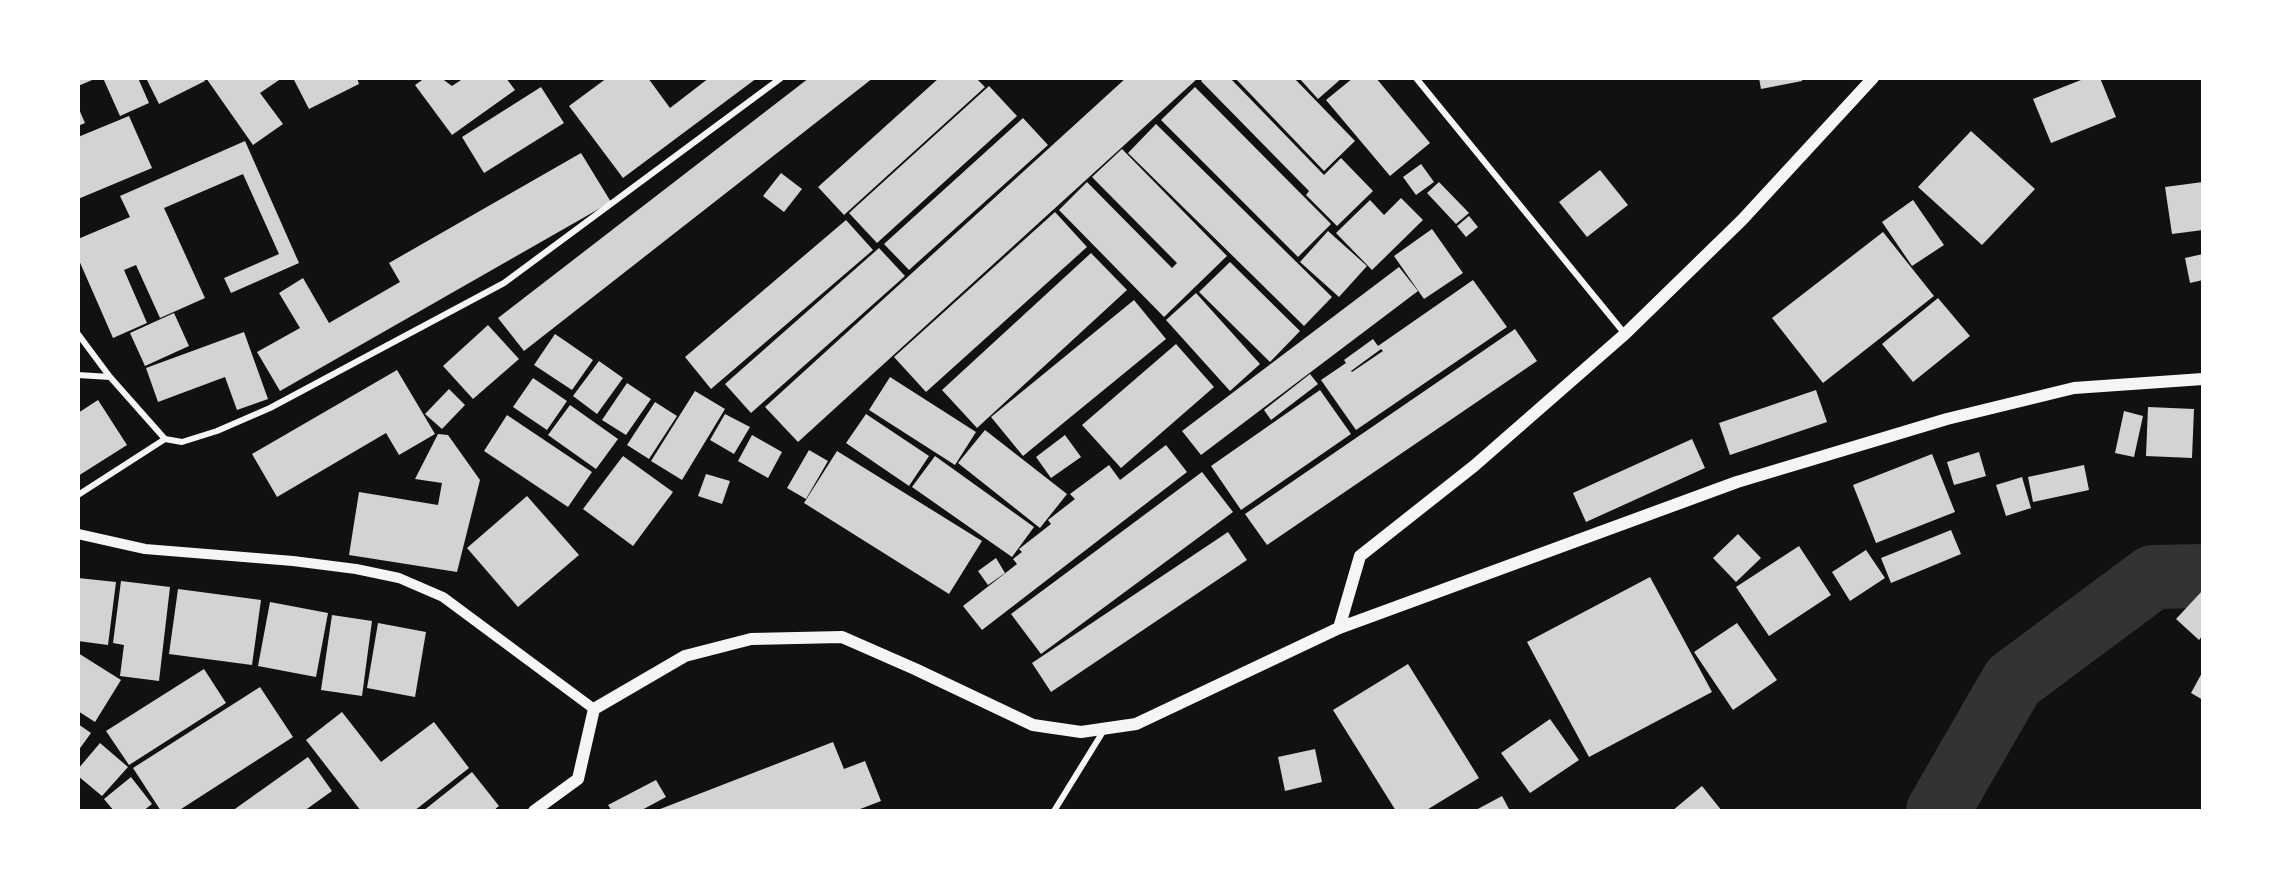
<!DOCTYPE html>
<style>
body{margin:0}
#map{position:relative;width:2281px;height:889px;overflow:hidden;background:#111;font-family:"PT Sans Narrow",sans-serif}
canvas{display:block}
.frame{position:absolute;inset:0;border:80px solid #fff;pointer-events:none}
</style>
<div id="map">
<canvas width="2281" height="889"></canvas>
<div class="frame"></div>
</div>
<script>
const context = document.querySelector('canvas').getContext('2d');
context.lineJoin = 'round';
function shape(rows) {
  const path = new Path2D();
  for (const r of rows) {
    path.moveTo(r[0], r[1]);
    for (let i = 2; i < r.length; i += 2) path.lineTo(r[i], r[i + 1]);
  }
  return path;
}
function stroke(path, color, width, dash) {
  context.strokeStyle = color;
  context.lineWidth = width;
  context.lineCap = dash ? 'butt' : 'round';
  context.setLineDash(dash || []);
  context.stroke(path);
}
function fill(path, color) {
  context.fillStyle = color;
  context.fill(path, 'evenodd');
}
const river = shape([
 [1938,811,2013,681,2153,577,2203,576]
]);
const building = shape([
 [78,78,97,78,78,86],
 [103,78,138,78,149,103,120,116],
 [146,78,204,78,205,81,159,104],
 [206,78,282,78,260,93,283,124,253,145],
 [293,78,357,78,359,84,309,109],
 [425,78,441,78,452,86,464,78,506,78,515,90,452,135,415,85],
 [607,78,648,78,670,108,709,78,757,78,623,178,569,106],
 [809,78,873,78,524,351,498,318],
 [939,78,976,78,985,87,844,215,818,187],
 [1126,78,1198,78,798,442,765,407],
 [1204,78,1230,78,1324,175,1341,158,1373,191,1337,226,1306,195,1309,191,1201,81],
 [1235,78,1294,78,1355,141,1324,171],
 [1299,78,1342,78,1318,99],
 [1353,78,1376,78,1430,143,1390,176,1326,100],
 [1759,78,1802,78,1802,81,1761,89],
 [2086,78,2100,78,2116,117,2051,143,2033,99],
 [989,86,1017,116,877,243,849,213],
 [541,87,564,123,484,173,462,137],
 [1195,87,1331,224,1298,257,1161,120],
 [78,107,85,123,78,126],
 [129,116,152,168,78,199,78,137],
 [1023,118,1048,145,909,270,884,244],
 [1156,124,1332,297,1304,326,1128,153],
 [1971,131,2035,189,1982,245,1918,187],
 [245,141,299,263,231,293,224,278,279,254,243,174,164,208,205,298,160,318,136,265,124,270,147,323,113,338,78,258,78,239,130,217,120,196],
 [1122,149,1227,256,1164,317,1059,210,1087,182,1172,268,1177,263,1092,177],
 [581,153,611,202,280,391,257,352,300,328,279,293,303,278,329,323,400,282,389,263],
 [1421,164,1434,182,1416,195,1403,177],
 [1600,170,1628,205,1587,237,1559,202],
 [781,173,802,189,784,212,763,196],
 [1439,182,1469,213,1456,224,1427,193],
 [2203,182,2203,230,2172,234,2165,187],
 [1401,198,1423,220,1372,270,1336,233,1370,200,1384,215],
 [1913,200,1944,245,1912,266,1882,222],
 [1055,212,1087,247,926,392,894,357],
 [1469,216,1478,227,1466,237,1457,226],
 [846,220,873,250,711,389,685,357],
 [1432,229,1463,273,1424,299,1394,256],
 [1328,231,1367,266,1339,297,1300,262],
 [1883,232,1934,296,1823,383,1772,318],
 [879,248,905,276,751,413,725,384],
 [1091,253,1127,290,977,428,942,390],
 [2203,254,2203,280,2190,283,2185,258],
 [1230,262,1300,331,1270,362,1199,292],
 [1399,267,1418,291,1201,455,1182,431],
 [1473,280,1507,327,1356,430,1321,380,1346,363,1344,360,1373,339,1378,346],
 [1381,349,1383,351,1352,372,1351,371],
 [1196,293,1260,364,1230,391,1166,320],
 [1938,298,1970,336,1913,382,1882,344],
 [1134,300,1166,339,1023,456,991,417],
 [174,313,189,346,145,366,130,333],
 [488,325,519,359,473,399,443,366],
 [1515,329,1537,361,1267,545,1245,514],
 [244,332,268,399,237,410,225,377,158,402,146,368],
 [555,334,593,360,572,390,534,365],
 [1176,344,1214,387,1121,468,1082,425],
 [599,361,623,378,597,414,573,396],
 [397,370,435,434,399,455,386,433,277,497,252,454],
 [1310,374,1318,384,1271,420,1264,410],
 [890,377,976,432,955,465,869,410],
 [533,378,567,401,547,430,513,407],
 [627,383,651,399,626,435,602,420],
 [449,389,465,405,442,429,425,414],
 [1320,390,1351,434,1241,510,1211,466],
 [1816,390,1827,422,1730,455,1719,423],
 [695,391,725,409,682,480,651,461],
 [98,400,127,445,78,476,78,413],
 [655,402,677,416,649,459,627,445],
 [570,405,618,439,596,469,548,435],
 [2148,407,2194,409,2192,458,2146,456],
 [2124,411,2143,416,2134,457,2115,453],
 [725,414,750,427,734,454,710,440],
 [866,414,929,456,909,486,846,443],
 [507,415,592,472,568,507,484,451],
 [985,430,1067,494,1040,528,958,463],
 [438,434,448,435,480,480,457,572,349,555,359,492,438,505,442,483,415,479],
 [752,435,782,452,768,478,738,461],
 [1065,435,1081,457,1051,478,1036,457],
 [1692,439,1705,468,1586,522,1573,493],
 [1166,445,1187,472,982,630,963,606,1017,564,1013,559,1022,552,1019,549,1051,524,1048,520,1075,499,1070,494,1109,465,1120,480],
 [809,450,828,461,806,499,787,488],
 [837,451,982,541,949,594,804,503],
 [1979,452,1986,476,1954,485,1947,462],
 [1932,454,1955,512,1876,543,1853,485],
 [623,456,673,492,633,546,583,509],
 [935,456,1034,527,1012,557,912,487],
 [2084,465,2089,490,2033,502,2028,477],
 [1202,472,1233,512,1041,654,1011,614],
 [706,474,730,481,722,504,698,496],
 [2022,477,2031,508,2006,516,1996,485],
 [527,496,579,555,518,607,467,548],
 [1951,530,1961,554,1891,583,1881,558],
 [1228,532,1247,560,1051,692,1032,663],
 [1738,534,1761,558,1736,582,1713,558],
 [1799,546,1831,595,1769,636,1736,587],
 [1866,550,1885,578,1850,601,1832,572],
 [996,558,1005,573,988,585,978,571],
 [1650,577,1712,692,1589,757,1527,642],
 [78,578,116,582,108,645,78,641],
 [121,581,170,587,159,681,120,676,124,645,113,643],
 [178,589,261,600,252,665,169,654],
 [2203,590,2203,635,2199,640,2176,619],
 [270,602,328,613,316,677,258,666],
 [332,615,372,621,362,696,321,690],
 [378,623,426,632,415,697,367,688],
 [1737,623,1777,680,1733,710,1694,652],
 [78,653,121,680,95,722,78,711],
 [1408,664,1479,778,1425,811,1396,811,1333,710],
 [204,669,226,703,129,765,106,731],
 [2203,671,2203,700,2191,693],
 [260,687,293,737,178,811,161,811,133,768],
 [342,712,381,762,434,722,469,768,414,811,361,811,306,740],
 [1550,719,1579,760,1530,793,1501,753],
 [78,724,91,733,78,751],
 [833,742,844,769,865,761,881,801,855,811,655,811],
 [100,743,128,767,102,796,78,776,78,769],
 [1315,749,1322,782,1285,791,1278,757],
 [308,757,332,791,304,811,232,811],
 [472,772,499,806,493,811,423,811],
 [131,777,152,804,143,811,114,811,104,799],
 [656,780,666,797,640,811,612,811,608,805],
 [1702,786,1722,811,1672,811],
 [1502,796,1510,811,1474,811]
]);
const minor = shape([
 [1416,78,1625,334],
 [78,334,110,377,165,439],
 [78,375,110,377],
 [78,495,165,439,182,442,217,431,270,408,504,283,781,78],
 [1054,811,1104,730]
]);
const tertiary = shape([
 [78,534,145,549,293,561,356,569,399,578,443,597,594,709]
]);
const secondary = shape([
 [1339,628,1360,556,1474,466,1625,334,1742,220,1873,78],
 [534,811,578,779,594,709,685,656,751,639,842,637,915,669,1033,725,1081,732,1136,724,1339,628,1737,482,1947,419,2074,388,2203,379]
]);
stroke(river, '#333', 64);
fill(building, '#d3d3d3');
stroke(minor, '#f5f5f5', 6);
stroke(tertiary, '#f5f5f5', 10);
stroke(secondary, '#f5f5f5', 12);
</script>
